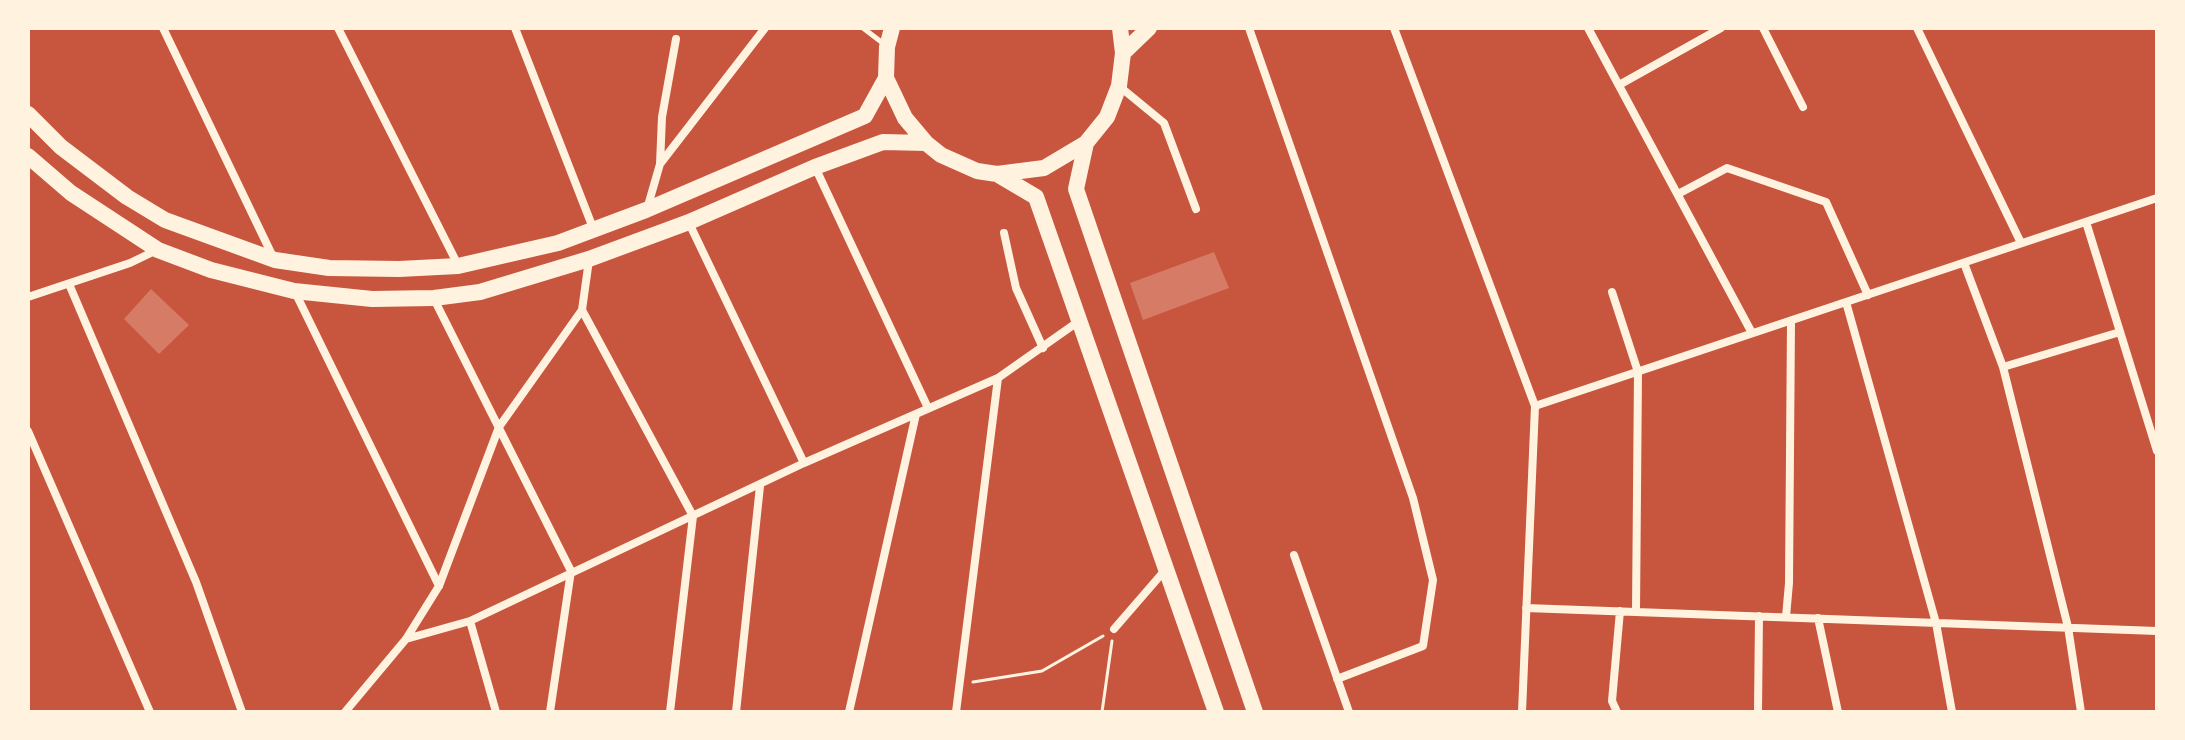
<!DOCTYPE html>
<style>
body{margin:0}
#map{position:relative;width:2185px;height:740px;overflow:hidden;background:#c8553d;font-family:Manrope,sans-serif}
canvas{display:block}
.frame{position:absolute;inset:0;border:30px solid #fff3e0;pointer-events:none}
</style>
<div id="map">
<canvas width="2185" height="740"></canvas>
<div class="frame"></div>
</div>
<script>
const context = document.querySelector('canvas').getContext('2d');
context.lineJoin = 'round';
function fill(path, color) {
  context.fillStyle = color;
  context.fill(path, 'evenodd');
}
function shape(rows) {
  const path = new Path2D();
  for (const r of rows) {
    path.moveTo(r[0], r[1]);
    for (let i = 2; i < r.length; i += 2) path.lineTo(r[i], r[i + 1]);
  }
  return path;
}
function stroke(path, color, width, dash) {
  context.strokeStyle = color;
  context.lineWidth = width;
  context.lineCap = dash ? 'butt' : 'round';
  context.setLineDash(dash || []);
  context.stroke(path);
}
const building = shape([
 [1214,252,1229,288,1143,320,1130,283],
 [151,289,189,325,159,354,124,319]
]);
const path = shape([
 [973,682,1042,671,1103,636],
 [1102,712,1112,641]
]);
const service = shape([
 [863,28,884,44]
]);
const minor = shape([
 [163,28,274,259],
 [338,28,458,265],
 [515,28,593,228],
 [1249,28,1413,498,1433,580,1423,646,1337,679],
 [1394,28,1535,406,1522,712],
 [1588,28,1752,333],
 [1763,28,1803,107],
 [1917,28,2021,243],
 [1619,85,1721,28],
 [1119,86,1164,123,1196,209],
 [660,164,662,117,676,39],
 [815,167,928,408],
 [1678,194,1727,168,1826,202,1868,295],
 [647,209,660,164,765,28],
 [2086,222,2157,451],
 [689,223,804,463],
 [1004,233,1016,288,1043,348],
 [1964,263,2003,367,2068,627,2081,712],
 [69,284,196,582,242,712],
 [295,292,439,586],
 [1612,292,1638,372,1636,612],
 [28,297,130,263,157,250],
 [434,299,571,571,550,712],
 [1846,302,1936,623,1952,712],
 [582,310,693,516,670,712],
 [2003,367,2120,332],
 [1535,406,2157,198],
 [28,431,150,712],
 [1294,555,1349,712],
 [1526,608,2157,631],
 [1786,617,1789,583,1791,321],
 [1818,618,1838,712],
 [470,621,496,712],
 [1114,629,1166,569],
 [406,639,470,621,804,463,998,378,1079,321],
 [345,712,406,639,439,586,499,427,582,310,589,260],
 [736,712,760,486],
 [849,712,916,414],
 [956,712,998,378],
 [1617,712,1612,701,1620,611],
 [1758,712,1759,616]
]);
const primary = shape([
 [892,28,887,47,886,78,905,118,926,143,941,155,977,171,997,174,1044,168,1086,143,1107,117,1119,86,1123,53,1120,28],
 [1123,53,1149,28],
 [28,114,61,147,127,197,165,220,275,260,329,268,399,269,458,266,558,243,646,210,865,116,886,78],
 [1086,143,1076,189,1255,712],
 [28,156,71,193,158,250,211,270,294,291,372,299,434,298,480,292,589,259,689,222,815,167,883,142,926,143],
 [997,174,1036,197,1216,712]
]);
fill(building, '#d67c66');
stroke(path, '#fff3e0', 3);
stroke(service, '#fff3e0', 5);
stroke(minor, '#fff3e0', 8);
stroke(primary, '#fff3e0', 16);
</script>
